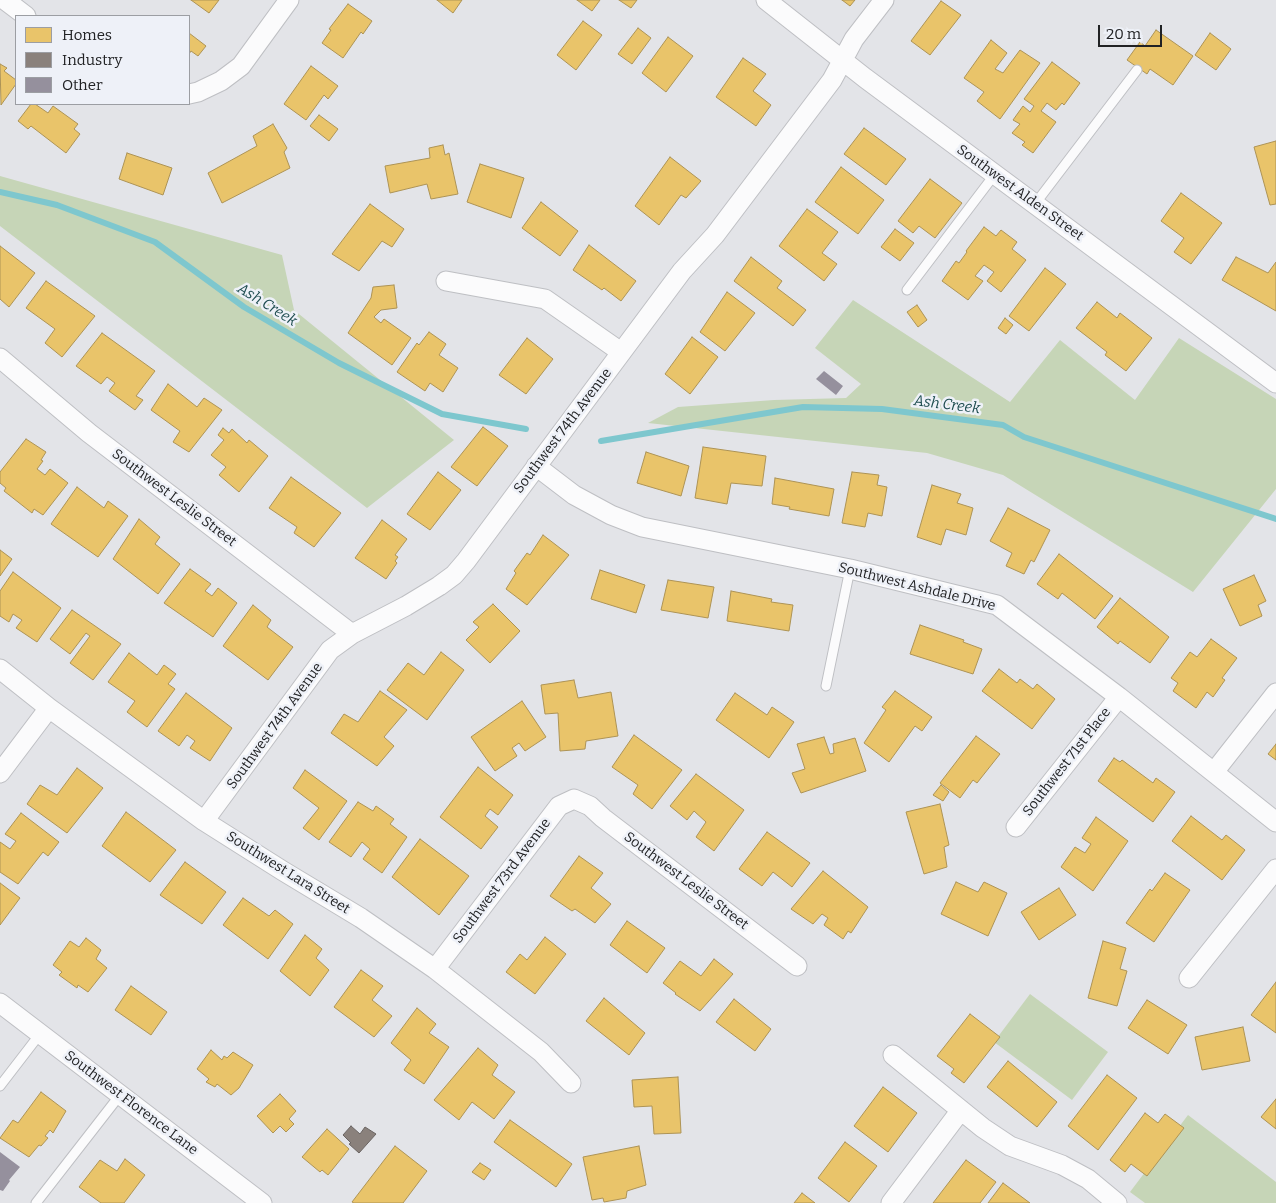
<!DOCTYPE html>
<style>
body{margin:0}
#map{position:relative;width:1276px;height:1203px;overflow:hidden;background:#e3e4e8;font-family:Bitter,serif}
canvas{display:block}
.legend{position:absolute;left:15px;top:15px;width:175px;height:90px;box-sizing:border-box;background:#eef1f8;border:1px solid #9c9ea3;margin:0;padding:6px 9px;list-style:none;font-size:15px;color:#212224}
.legend li{display:flex;align-items:center;gap:10px;height:25px}
.legend b{width:25px;border:1px solid #9c9ea3}
.scale{position:absolute;left:1098px;top:25px;width:64px;height:22px;box-sizing:border-box;border:2px solid #212224;border-top:0;padding-left:6px;font-size:15px;line-height:18px;white-space:nowrap;color:#212224;-webkit-text-stroke:4px #eef1f8;paint-order:stroke}
</style>
<div id="map">
<canvas width="1276" height="1203"></canvas>
<ul class="legend">
<li><b style="height:14px;background:#e9c46a"></b>Homes</li>
<li><b style="height:14px;background:#8a817c"></b>Industry</li>
<li><b style="height:14px;background:#95909d"></b>Other</li>
</ul>
<div class="scale">20 m</div>
</div>
<script>
const context = document.querySelector('canvas').getContext('2d');
context.lineJoin = 'round';
function fill(path, color) {
  context.fillStyle = color;
  context.fill(path, 'evenodd');
}
function shape(rows) {
  const path = new Path2D();
  for (const r of rows) {
    path.moveTo(r[0], r[1]);
    for (let i = 2; i < r.length; i += 2) path.lineTo(r[i], r[i + 1]);
  }
  return path;
}
function stroke(path, color, width, dash) {
  context.strokeStyle = color;
  context.lineWidth = width;
  context.lineCap = dash ? 'butt' : 'round';
  context.setLineDash(dash || []);
  context.stroke(path);
}
function write(font, color, halo, rows, align = 'center') {
  context.font = font + ' Bitter,serif';
  context.lineWidth = 5;
  context.setLineDash([]);
  context.textBaseline = 'middle';
  context.strokeStyle = halo;
  context.fillStyle = color;
  for (const [text, x, y, turn = 0] of rows) {
    context.save();
    context.translate(x, y);
    context.rotate((+turn || 0) * Math.PI / 180);
    context.textAlign = isNaN(turn) ? turn : align;
    if (halo) context.strokeText(text, 0, 0);
    context.fillText(text, 0, 0);
    context.restore();
  }
}
const green = shape([
 [0,176,282,255,294,310,454,440,367,508,0,226],
 [853,300,1010,402,1060,340,1135,400,1179,338,1276,399,1276,489,1193,592,1003,475,927,453,648,423,678,407,774,400,846,398,861,384,815,348],
 [1030,994,1108,1052,1072,1100,994,1042],
 [1188,1115,1276,1182,1276,1203,1145,1203,1130,1192]
]);
const homes = shape([
 [191,0,219,0,209,13,191,0],
 [437,0,462,0,453,13,437,0],
 [577,0,600,0,592,11,577,0],
 [619,0,637,0,631,8,619,0],
 [842,0,855,0,850,6,842,0],
 [941,1,961,15,930,55,911,41,941,1],
 [348,4,372,21,363,34,361,32,343,58,322,43,331,30,329,29,348,4],
 [583,21,602,35,576,70,557,55,583,21],
 [638,28,651,38,632,64,618,54,638,28],
 [1156,30,1193,56,1173,85,1150,69,1147,74,1127,60,1140,42,1145,46,1156,30],
 [189,33,206,46,198,56,191,51,189,54,189,33],
 [1210,33,1231,49,1216,70,1195,55,1210,33],
 [668,37,693,56,666,92,642,73,668,37],
 [991,40,1007,53,995,69,1003,73,1020,50,1040,63,1000,119,977,101,984,92,964,78,991,40],
 [743,58,766,74,753,91,771,105,756,126,716,97,743,58],
 [1052,62,1080,83,1064,105,1062,103,1056,110,1047,103,1041,111,1056,122,1033,153,1022,145,1025,142,1012,133,1020,124,1013,120,1023,106,1030,112,1034,106,1024,99,1052,62],
 [0,64,7,68,4,71,16,80,16,84,1,105,0,64],
 [311,66,338,86,328,99,324,95,306,120,284,104,311,66],
 [31,104,35,104,48,113,53,106,78,124,74,129,80,134,66,153,31,126,28,129,18,121,31,104],
 [319,115,338,129,329,141,310,126,319,115],
 [273,124,287,148,284,152,290,168,222,203,208,173,257,146,253,136,273,124],
 [864,128,906,159,886,185,844,154,864,128],
 [1276,141,1276,204,1270,205,1254,147,1276,141],
 [443,145,445,155,449,153,458,194,431,199,427,184,390,193,385,166,430,158,429,148,443,145],
 [127,153,172,168,163,195,119,179,127,153],
 [670,157,701,181,686,198,681,195,659,225,635,206,670,157],
 [480,164,524,178,511,218,467,202,480,164],
 [841,167,884,200,858,234,815,202,841,167],
 [930,179,962,203,935,238,919,226,913,233,898,221,930,179],
 [1181,193,1222,223,1191,264,1174,252,1184,238,1161,221,1181,193],
 [541,202,578,231,560,256,522,228,541,202],
 [370,204,404,229,392,247,382,241,359,271,332,254,370,204],
 [807,209,838,232,822,253,837,264,824,281,779,246,807,209],
 [984,227,996,236,1001,230,1017,242,1012,249,1026,260,1001,292,987,281,994,272,984,265,975,276,983,281,968,300,942,281,956,261,959,263,967,252,966,251,984,227],
 [895,229,914,243,900,261,881,247,895,229],
 [589,245,636,281,621,301,604,288,602,290,573,270,589,245],
 [0,246,35,273,9,307,0,299,0,246],
 [751,257,782,281,777,288,806,310,793,326,734,281,751,257],
 [1236,257,1268,273,1276,262,1276,311,1222,280,1236,257],
 [1045,268,1066,284,1029,331,1009,316,1045,268],
 [46,281,95,316,62,357,45,343,55,329,26,308,46,281],
 [394,285,397,308,381,310,374,317,381,323,384,319,411,338,392,365,348,333,371,298,373,287,394,285],
 [727,292,755,313,725,351,700,332,727,292],
 [1097,302,1117,318,1120,313,1152,338,1126,371,1105,355,1107,352,1076,328,1097,302],
 [917,305,927,320,918,327,907,312,917,305],
 [1005,318,1013,325,1006,334,998,328,1005,318],
 [429,332,446,344,439,355,458,368,443,392,430,383,425,391,397,372,417,343,419,345,429,332],
 [102,333,155,371,136,396,143,400,135,410,109,391,115,383,107,377,101,384,76,366,102,333],
 [692,337,718,357,690,394,665,374,692,337],
 [527,338,553,359,526,394,499,375,527,338],
 [168,384,197,407,204,398,222,410,189,452,173,442,180,431,151,410,168,384],
 [483,427,508,446,477,486,451,467,483,427],
 [223,428,229,433,232,429,247,443,249,440,268,456,239,492,219,475,226,467,211,455,224,440,218,435,223,428],
 [26,439,46,452,41,460,43,461,37,469,45,475,50,469,68,483,43,515,34,509,32,513,4,491,6,488,0,483,0,472,26,439],
 [703,447,766,456,762,486,731,483,727,504,695,498,703,447],
 [646,452,689,466,681,496,637,483,646,452],
 [438,472,461,490,430,530,407,514,438,472],
 [852,472,879,475,877,485,887,487,882,516,868,513,865,527,842,523,852,472],
 [291,477,341,513,314,547,294,533,297,527,269,508,291,477],
 [775,478,834,489,829,516,789,509,790,507,772,504,775,478],
 [932,485,961,494,957,503,973,508,966,535,946,529,941,545,917,537,932,485],
 [77,487,104,508,108,501,128,516,98,557,51,524,77,487],
 [1008,508,1050,530,1034,562,1031,560,1024,574,1006,566,1012,553,990,541,1008,508],
 [139,519,160,537,155,544,180,564,158,594,113,559,139,519],
 [382,520,407,539,395,555,398,557,395,561,397,563,386,579,355,558,382,520],
 [543,535,569,555,527,605,506,589,516,573,514,571,527,553,530,555,543,535],
 [0,550,12,559,0,576,0,550],
 [1059,554,1113,596,1095,619,1062,593,1058,599,1037,584,1059,554],
 [190,569,211,584,205,591,212,596,218,588,237,603,213,637,164,603,190,569],
 [600,570,645,585,636,613,591,599,600,570],
 [13,572,61,608,37,642,16,628,22,620,13,614,9,622,0,616,0,591,13,572],
 [1254,575,1266,601,1258,605,1262,616,1240,626,1223,589,1254,575],
 [668,580,714,587,708,618,661,610,668,580],
 [731,591,772,599,771,602,793,605,789,631,727,621,731,591],
 [1120,598,1169,637,1150,663,1120,641,1118,644,1097,627,1120,598],
 [493,604,520,631,490,663,466,640,479,627,473,622,493,604],
 [253,605,271,620,267,627,293,647,268,680,223,646,253,605],
 [72,610,121,644,93,680,70,663,90,636,86,633,70,654,50,639,72,610],
 [920,625,964,640,963,642,982,649,973,674,910,654,920,625],
 [1211,639,1237,658,1222,678,1225,680,1213,697,1207,692,1196,708,1173,691,1178,683,1171,678,1190,652,1197,657,1211,639],
 [441,652,464,670,427,720,387,690,408,663,424,675,441,652],
 [129,653,157,675,164,665,176,674,168,684,175,689,147,727,127,712,135,701,108,682,129,653],
 [999,669,1017,683,1020,679,1033,689,1037,684,1055,699,1032,729,982,691,999,669],
 [574,680,578,698,611,692,618,736,586,741,585,749,560,751,558,713,545,714,541,685,574,680],
 [380,691,407,710,384,737,394,746,377,766,331,733,344,714,358,722,380,691],
 [895,691,932,717,922,731,915,726,889,762,864,743,886,710,882,707,895,691],
 [186,693,232,728,210,761,190,748,195,741,187,735,179,746,158,731,186,693],
 [735,693,767,715,772,707,794,722,769,758,716,720,735,693],
 [522,701,546,737,525,751,519,743,512,748,517,756,495,771,471,737,522,701],
 [634,735,682,770,652,809,633,794,638,785,612,767,634,735],
 [976,736,1000,754,977,783,973,780,960,798,940,783,976,736],
 [824,737,830,754,834,753,833,744,855,738,866,771,801,793,792,773,805,769,797,744,824,737],
 [1276,744,1276,760,1268,754,1276,744],
 [1114,758,1120,762,1122,760,1153,783,1156,778,1175,792,1153,822,1098,781,1114,758],
 [478,767,513,795,498,815,490,809,485,816,498,827,481,849,440,817,478,767],
 [77,768,103,788,67,833,27,804,40,785,57,795,77,768],
 [305,770,347,801,319,840,303,828,319,808,293,788,305,770],
 [696,774,744,810,714,851,696,837,706,822,694,811,687,820,670,806,696,774],
 [941,785,949,792,943,801,933,795,941,785],
 [358,802,373,811,376,806,394,819,390,824,407,837,382,873,363,859,370,849,362,842,351,857,329,842,358,802],
 [940,804,949,845,944,847,947,867,924,874,906,812,940,804],
 [126,812,176,850,150,882,102,846,126,812],
 [21,813,59,842,48,856,43,852,18,884,0,872,0,842,10,849,16,841,5,834,21,813],
 [1191,816,1222,840,1226,835,1245,850,1222,880,1172,841,1191,816],
 [1096,817,1128,841,1093,891,1061,867,1075,847,1085,853,1091,844,1082,838,1096,817],
 [767,832,810,863,792,887,773,872,762,886,739,869,767,832],
 [420,839,469,876,439,915,392,877,420,839],
 [579,856,603,873,591,888,611,904,595,923,575,909,572,911,550,896,579,856],
 [185,862,226,892,202,924,160,895,185,862],
 [823,871,868,907,851,933,848,931,843,939,824,925,828,918,822,914,813,924,791,909,823,871],
 [1165,873,1190,890,1154,942,1126,923,1150,889,1152,891,1165,873],
 [956,882,978,892,984,882,1007,893,988,936,941,914,956,882],
 [0,883,20,898,0,925,0,883],
 [1059,888,1076,915,1039,940,1021,912,1059,888],
 [243,898,269,916,275,910,293,924,268,959,223,925,243,898],
 [627,921,665,948,647,973,610,945,627,921],
 [305,935,322,949,316,958,329,970,310,996,280,971,305,935],
 [545,937,566,954,535,994,506,972,520,954,527,960,545,937],
 [86,938,101,950,96,959,107,968,88,992,78,985,77,988,59,975,62,972,53,965,70,941,79,947,86,938],
 [1103,941,1126,948,1120,969,1127,971,1117,1006,1088,998,1103,941],
 [714,959,733,974,700,1011,675,994,676,993,663,983,680,961,701,976,714,959],
 [361,970,383,986,372,1000,392,1016,374,1037,334,1007,361,970],
 [1276,982,1276,1033,1251,1015,1276,982],
 [131,986,167,1012,151,1035,115,1010,131,986],
 [604,998,645,1033,629,1055,586,1021,604,998],
 [734,999,771,1029,755,1051,716,1022,734,999],
 [1147,1000,1187,1025,1168,1054,1128,1028,1147,1000],
 [417,1008,436,1024,429,1033,449,1047,424,1084,404,1070,411,1060,391,1043,417,1008],
 [970,1014,1000,1037,964,1083,951,1073,954,1069,937,1056,970,1014],
 [1243,1027,1250,1061,1202,1070,1195,1037,1243,1027],
 [478,1048,498,1065,492,1075,515,1092,494,1119,472,1102,459,1120,434,1100,478,1048],
 [211,1050,222,1060,224,1056,227,1058,233,1052,253,1065,239,1088,231,1095,217,1084,215,1087,206,1082,209,1079,197,1069,211,1050],
 [1008,1061,1057,1102,1037,1127,987,1087,1008,1061],
 [1107,1075,1137,1098,1098,1150,1068,1126,1107,1075],
 [678,1077,681,1133,654,1134,652,1106,634,1107,632,1080,678,1077],
 [883,1087,917,1113,888,1152,854,1126,883,1087],
 [41,1092,66,1111,53,1133,50,1130,45,1136,48,1138,41,1146,39,1145,29,1157,0,1138,13,1120,18,1123,41,1092],
 [280,1094,296,1111,289,1119,294,1124,286,1132,280,1126,273,1133,257,1116,280,1094],
 [1276,1099,1276,1129,1261,1117,1276,1099],
 [1145,1113,1158,1123,1165,1114,1184,1128,1147,1176,1131,1164,1125,1172,1110,1160,1145,1113],
 [510,1120,572,1164,556,1187,494,1142,510,1120],
 [327,1129,349,1149,328,1175,322,1170,320,1172,302,1157,327,1129],
 [845,1142,877,1166,849,1202,818,1178,845,1142],
 [395,1146,427,1171,403,1203,354,1203,352,1202,395,1146],
 [639,1146,646,1185,627,1191,626,1198,604,1202,603,1198,592,1200,583,1157,639,1146],
 [125,1159,145,1175,124,1203,101,1203,79,1187,100,1160,117,1171,125,1159],
 [966,1160,996,1182,980,1203,933,1203,966,1160],
 [480,1163,491,1170,484,1180,472,1172,480,1163],
 [1003,1183,1030,1203,988,1203,1003,1183],
 [802,1193,815,1203,794,1203,802,1193]
]);
const industry = shape([
 [351,1126,360,1134,365,1127,376,1134,359,1153,349,1144,351,1143,343,1135,351,1126]
]);
const stream = shape([
 [0,192,57,205,155,242,244,307,339,363,442,414,526,429],
 [601,441,803,407,882,409,1003,425,1024,437,1276,519]
]);
const building = shape([
 [824,371,843,386,836,395,816,379],
 [0,1152,20,1167,9,1180,10,1181,3,1191,0,1190]
]);
const lane = shape([
 [1035,204,1137,70],
 [907,290,995,174],
 [826,686,850,569],
 [0,1086,40,1034],
 [36,1203,120,1095]
]);
const street = shape([
 [5,0,26,16],
 [766,0,865,78,1276,383],
 [189,94,198,92,221,81,241,66,289,0],
 [446,281,545,299,621,352],
 [0,358,89,433,352,634],
 [536,466,574,495,611,515,642,527,850,569,997,605,1119,697,1276,822],
 [0,669,49,708,204,821,283,871,361,918,435,969,541,1052,571,1083],
 [1214,772,1276,693],
 [0,773,49,708],
 [204,821,330,650,352,634,406,606,439,586,454,575,466,561,682,271,715,235,832,80,854,39,884,0],
 [1016,827,1119,697],
 [435,969,559,806,574,799,590,806,603,818,797,966],
 [1189,978,1276,869],
 [0,1003,262,1203],
 [893,1055,983,1128,1010,1146,1062,1165,1088,1179,1117,1203],
 [891,1203,961,1110]
]);
const streetNames = [
 ["Southwest Alden Street",1020,193,36],
 ["Southwest 74th Avenue",563,431,-53],
 ["Southwest Leslie Street",174,498,37],
 ["Southwest Ashdale Drive",917,587,14],
 ["Southwest 74th Avenue",275,726,-54],
 ["Southwest 71st Place",1067,762,-52],
 ["Southwest Lara Street",288,873,32],
 ["Southwest 73rd Avenue",502,881,-53],
 ["Southwest Leslie Street",686,881,37],
 ["Southwest Florence Lane",131,1103,37]
];
const waterNames = [
 ["Ash Creek",267,305,32],
 ["Ash Creek",947,405,7]
];
fill(green, '#c6d5b7');
fill(homes, '#e9c46a');
stroke(homes, '#ad9355', 1);
fill(industry, '#8a817c');
stroke(industry, '#6a6462', 1);
stroke(stream, '#7ec7ce', 6);
fill(building, '#95909d');
stroke(lane, '#bebfc3', 11);
stroke(street, '#bebfc3', 21);
stroke(lane, '#fbfbfc', 9);
stroke(street, '#fbfbfc', 19);
write('14px', '#212224', '#eef1f8', streetNames);
write('italic 15px', '#1d4c4f', '#eef1f8', waterNames);
</script>
